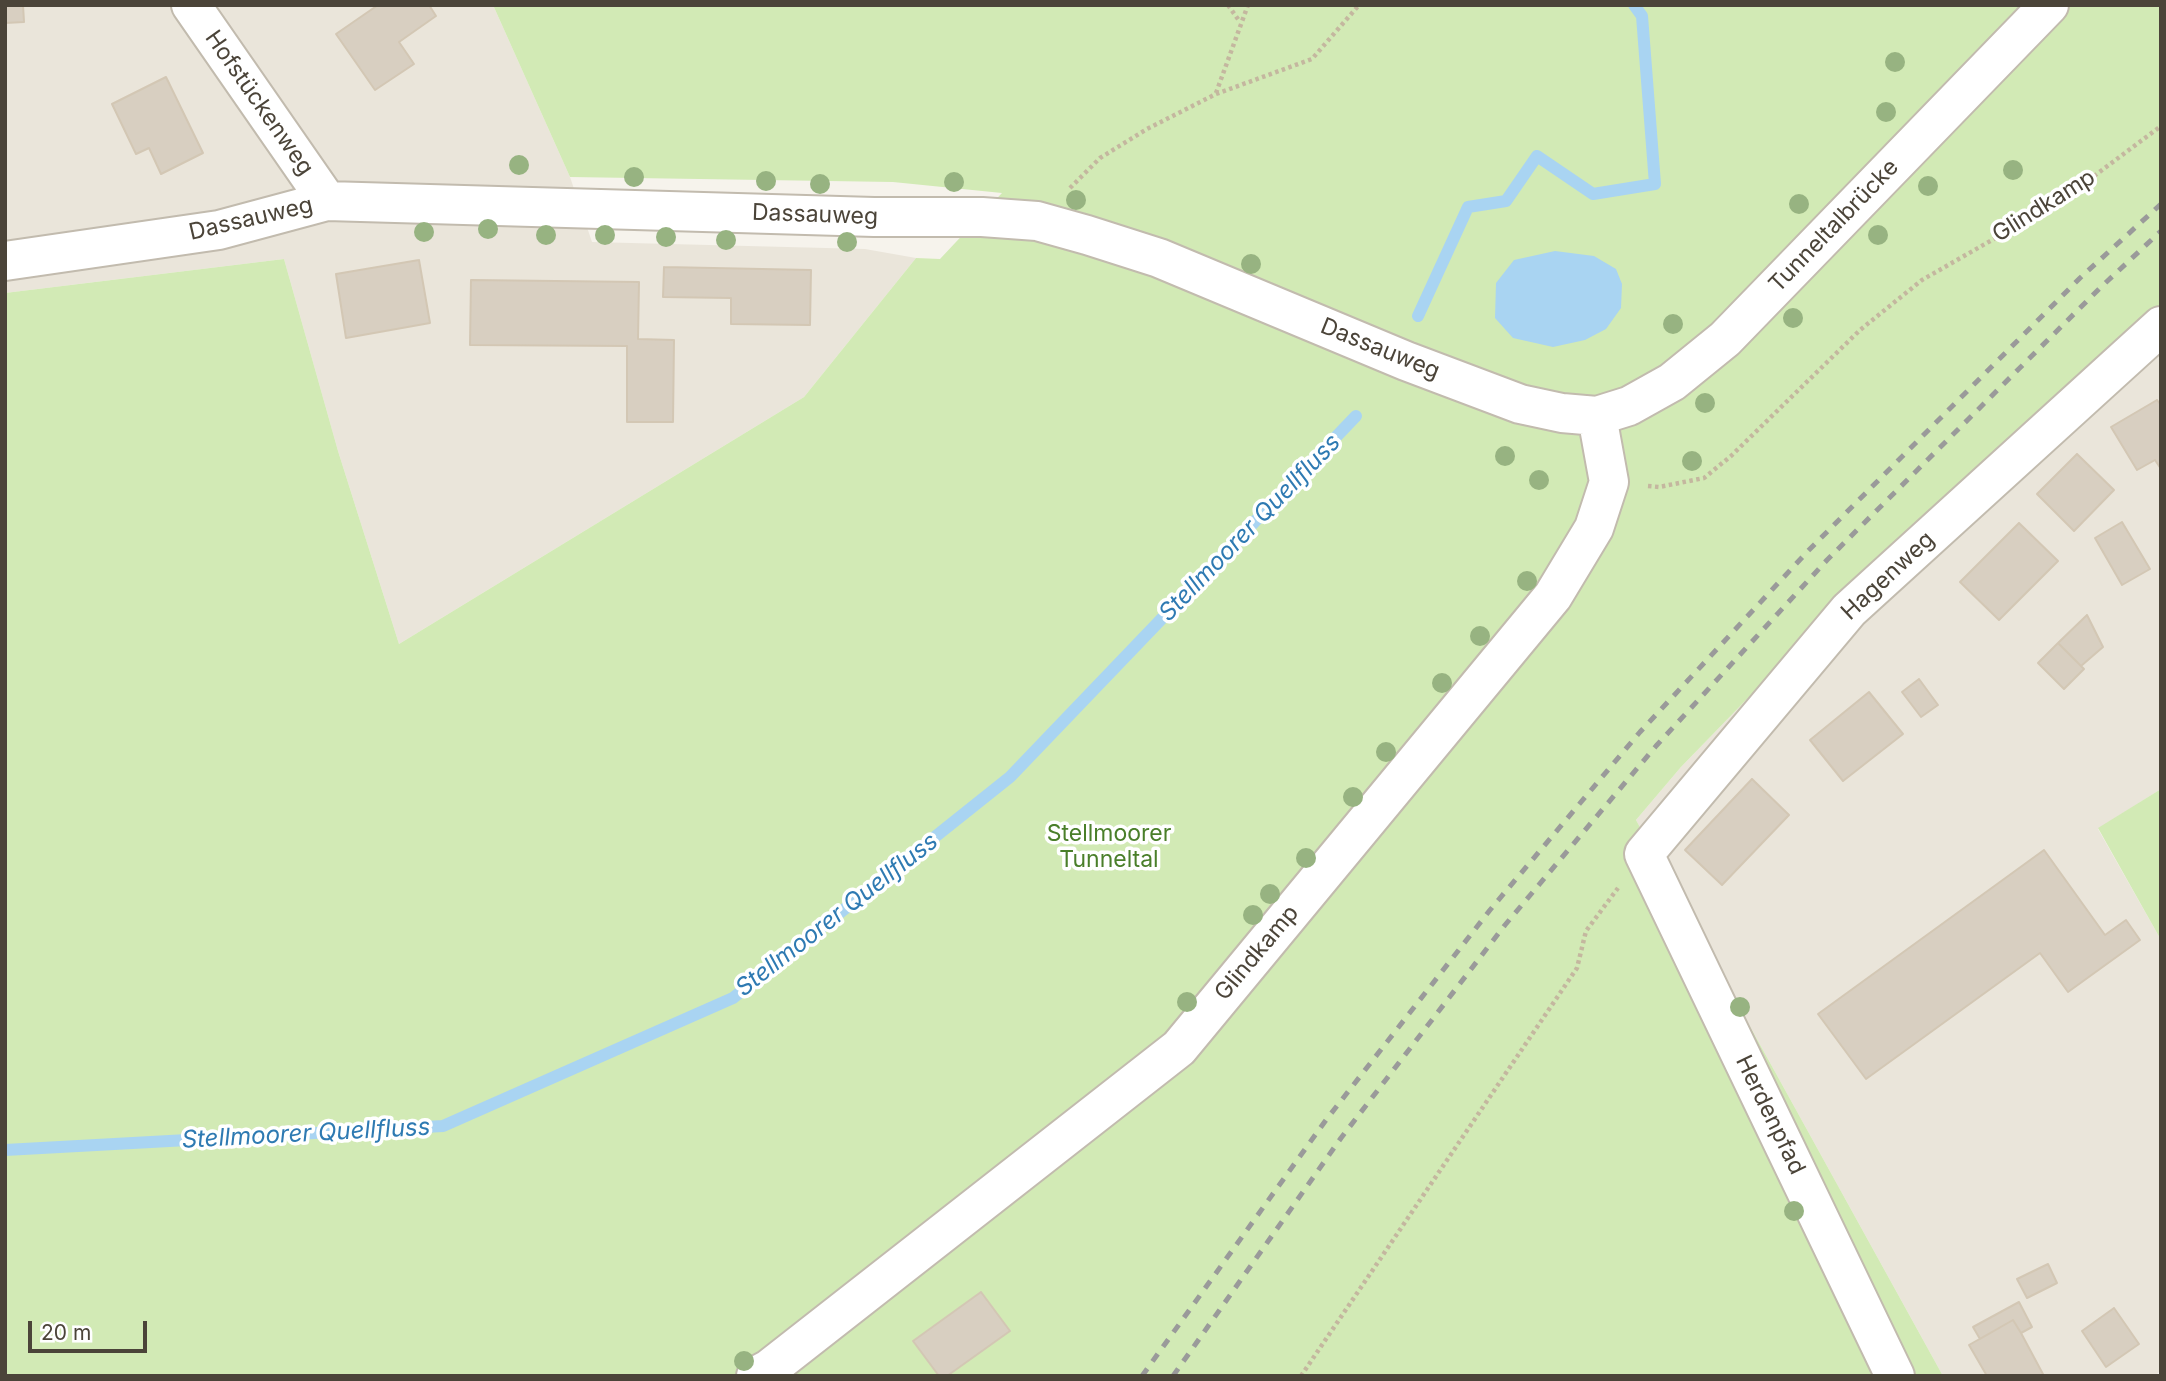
<!DOCTYPE html>
<meta charset="utf-8">
<style>
body{margin:0}
#map{position:relative;width:2166px;height:1381px;overflow:hidden;background:#f6f3ec;font-family:Inter,sans-serif}
canvas{display:block}
.frame{position:absolute;inset:0;border:7px solid #4b4439;pointer-events:none}
.scale{position:absolute;left:28px;top:1321px;width:119px;height:32px;box-sizing:border-box;border:4px solid #4b4439;border-top:0;padding-left:9px;font-size:21px;line-height:24px;white-space:nowrap;color:#4b4439;-webkit-text-stroke:5px #fff;paint-order:stroke}
</style>
<div id="map">
<canvas width="2166" height="1381"></canvas>
<div class="frame"></div>
<div class="scale">20 m</div>
</div>
<script>
const context = document.querySelector('canvas').getContext('2d');
context.lineJoin = 'round';
function fill(path, color) {
  context.fillStyle = color;
  context.fill(path, 'evenodd');
}
function shape(rows) {
  const path = new Path2D();
  for (const r of rows) {
    path.moveTo(r[0], r[1]);
    for (let i = 2; i < r.length; i += 2) path.lineTo(r[i], r[i + 1]);
  }
  return path;
}
function stroke(path, color, width, dash) {
  context.strokeStyle = color;
  context.lineWidth = width;
  context.lineCap = dash ? 'butt' : 'round';
  context.setLineDash(dash || []);
  context.stroke(path);
}
function write(font, color, halo, rows, align = 'center') {
  context.font = font + ' Inter,sans-serif';
  context.lineWidth = 7;
  context.setLineDash([]);
  context.textBaseline = 'middle';
  context.strokeStyle = halo;
  context.fillStyle = color;
  for (const [text, x, y, turn = 0] of rows) {
    context.save();
    context.translate(x, y);
    context.rotate((+turn || 0) * Math.PI / 180);
    context.textAlign = isNaN(turn) ? turn : align;
    if (halo) context.strokeText(text, 0, 0);
    context.fillText(text, 0, 0);
    context.restore();
  }
}
const residential = shape([
 [5,5,493,5,570,177,592,242,865,249,916,258,804,397,399,644,338,451,284,259,5,293],
 [2144,314,2161,334,2161,789,2098,829,2161,940,2161,1370,2155,1376,1943,1376,1636,820,1681,767,1915,526]
]);
const green = shape([
 [493,5,2161,5,2161,334,2144,314,1915,526,1681,767,1636,820,1943,1376,5,1376,5,293,284,259,338,451,399,644,804,397,916,258,940,259,1002,193,893,182,570,177],
 [2161,789,2161,940,2098,828]
]);
const water = shape([
 [1555,251,1594,256,1616,269,1622,284,1621,308,1606,329,1585,340,1553,347,1513,338,1495,318,1496,283,1514,260]
]);
const stream = shape([
 [1418,316,1468,207,1506,201,1537,156,1593,194,1655,184,1642,16,1634,5],
 [5,1150,443,1126,733,998,1010,777,1356,416]
]);
const building = shape([
 [5,5,23,5,24,22,5,23,5,5],
 [378,5,429,5,436,16,399,42,414,64,375,90,336,34,378,5],
 [166,77,203,153,161,174,149,148,136,154,112,104,166,77],
 [419,260,430,323,346,338,336,274,419,260],
 [664,267,811,270,810,325,731,324,731,298,663,297,664,267],
 [471,280,639,282,638,339,674,340,673,422,627,422,627,346,470,345,471,280],
 [2157,400,2161,405,2161,469,2155,460,2137,470,2111,427,2157,400],
 [2077,454,2114,490,2074,531,2037,494,2077,454],
 [2122,522,2150,569,2122,585,2095,538,2122,522],
 [2019,523,2058,561,1999,620,1960,582,2019,523],
 [2087,615,2103,647,2081,666,2058,643,2087,615],
 [2058,643,2084,669,2064,689,2038,663,2058,643],
 [1919,679,1938,705,1921,717,1902,692,1919,679],
 [1869,692,1903,734,1843,781,1810,740,1869,692],
 [1752,779,1789,815,1722,885,1685,850,1752,779],
 [2044,850,2105,935,2126,920,2140,940,2068,992,2040,953,1866,1079,1818,1014,2044,850],
 [2048,1264,2057,1283,2027,1298,2017,1279,2048,1264],
 [981,1292,1010,1331,947,1376,939,1376,913,1341,981,1292],
 [2019,1302,2032,1327,2021,1333,2013,1320,1980,1339,1973,1327,2019,1302],
 [2114,1308,2139,1344,2106,1367,2082,1331,2114,1308],
 [2013,1320,2021,1333,2044,1376,1987,1376,1969,1345,2013,1320]
]);
const path = shape([
 [1228,5,1240,22],
 [1216,93,1248,5],
 [1070,188,1100,158,1147,129,1216,94,1312,59,1359,5],
 [1648,486,1659,487,1704,478,1731,456,1860,330,1922,280,2062,200,2161,126],
 [1301,1376,1577,968,1586,931,1618,888]
]);
const street = shape([
 [191,5,327,201],
 [5,261,219,230,327,201,874,217,982,217,1037,221,1087,235,1159,258,1406,361,1520,404,1562,413,1597,416,1629,406,1672,382,1725,339,2049,5],
 [756,1376,769,1369,1179,1048,1553,596,1594,528,1609,482,1597,416],
 [1895,1376,1644,854,1849,610,2161,326]
]);
const rail = shape([
 [1142,1376,1326,1120,1490,910,1640,732,1808,551,2080,278,2161,204],
 [1173,1376,1341,1138,1505,925,1656,746,1827,560,2101,287,2161,231]
]);
const trees = [
 [1895,62],
 [1886,112],
 [519,165],
 [2013,170],
 [634,177],
 [766,181],
 [954,182],
 [820,184],
 [1928,186],
 [1076,200],
 [1799,204],
 [488,229],
 [424,232],
 [546,235],
 [605,235],
 [1878,235],
 [666,237],
 [726,240],
 [847,242],
 [1251,264],
 [1793,318],
 [1673,324],
 [1705,403],
 [1505,456],
 [1692,461],
 [1539,480],
 [1527,581],
 [1480,636],
 [1442,683],
 [1386,752],
 [1353,797],
 [1306,858],
 [1270,894],
 [1253,915],
 [1187,1002],
 [1740,1007],
 [1794,1211],
 [744,1361]
];
const streetNames = [
 ["Hofstückenweg",259,103,55],
 ["Glindkamp",2044,206,-32],
 ["Dassauweg",815,215,2],
 ["Dassauweg",251,219,-13],
 ["Tunneltalbrücke",1834,226,-46],
 ["Dassauweg",1380,349,22],
 ["Hagenweg",1888,576,-43],
 ["Glindkamp",1257,953,-50],
 ["Herdenpfad",1770,1115,64]
];
const parkNames = [
 ["Stellmoorer",1109,834],
 ["Tunneltal",1109,860]
];
const waterNames = [
 ["Stellmoorer Quellfluss",1250,528,-46],
 ["Stellmoorer Quellfluss",837,915,-38],
 ["Stellmoorer Quellfluss",306,1134,-3]
];
fill(residential, '#eae5da');
fill(green, '#d2eab5');
fill(water, '#a9d4f2');
stroke(stream, '#a9d4f2', 12);
fill(building, '#d8cfc1');
stroke(building, '#d3c7b4', 2);
stroke(street, '#c2bbae', 42);
stroke(path, '#c4b79f', 4.5, [3.5, 3.5]);
stroke(street, '#fff', 38);
stroke(rail, '#9a9a9a', 5, [9, 9]);
context.fillStyle = '#97b381';
for (const [x, y] of trees) {
  context.beginPath();
  context.arc(x, y, 10, 0, 2 * Math.PI);
  context.fill();
}
write('23px', '#4b4439', '#fff', streetNames);
write('23px', '#4a7f2a', '#fff', parkNames);
write('italic 24px', '#2e7ab2', '#fff', waterNames);
</script>
